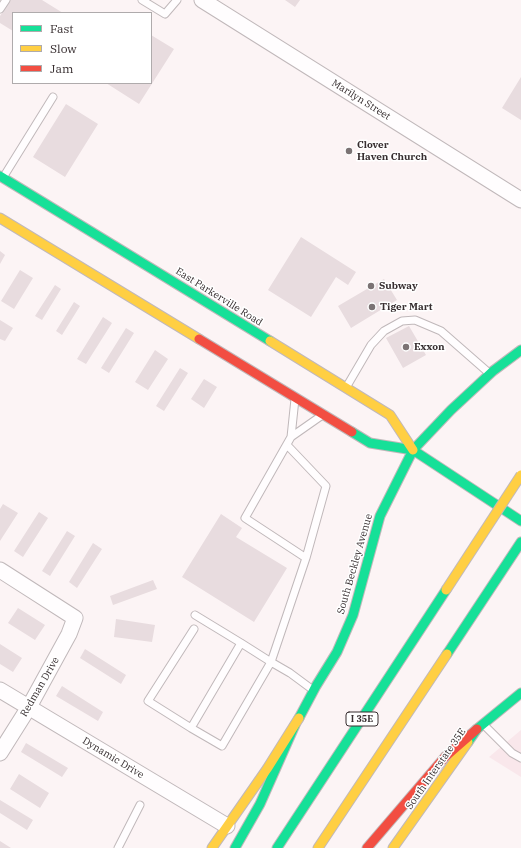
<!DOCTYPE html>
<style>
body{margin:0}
#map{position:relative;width:521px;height:848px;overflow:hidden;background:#fcf4f5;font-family:"IBM Plex Serif",serif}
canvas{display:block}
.legend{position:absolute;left:12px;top:12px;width:140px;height:72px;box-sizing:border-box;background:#fff;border:1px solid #afabac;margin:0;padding:5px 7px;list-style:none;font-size:12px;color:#362d2f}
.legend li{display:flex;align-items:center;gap:8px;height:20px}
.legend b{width:20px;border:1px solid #afabac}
</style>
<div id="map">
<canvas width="521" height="848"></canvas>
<ul class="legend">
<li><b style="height:5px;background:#16e098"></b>Fast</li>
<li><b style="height:5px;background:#ffcf43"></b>Slow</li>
<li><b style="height:5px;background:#f24e42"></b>Jam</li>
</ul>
</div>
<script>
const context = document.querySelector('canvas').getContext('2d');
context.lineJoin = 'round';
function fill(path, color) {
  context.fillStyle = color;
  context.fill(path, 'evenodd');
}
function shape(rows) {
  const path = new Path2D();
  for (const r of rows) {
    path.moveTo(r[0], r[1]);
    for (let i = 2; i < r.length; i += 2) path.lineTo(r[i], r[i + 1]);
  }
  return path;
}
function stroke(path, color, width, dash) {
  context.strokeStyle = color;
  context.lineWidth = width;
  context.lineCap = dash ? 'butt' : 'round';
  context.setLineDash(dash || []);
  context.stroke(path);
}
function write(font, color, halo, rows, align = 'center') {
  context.font = font + ' "IBM Plex Serif",serif';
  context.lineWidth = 3;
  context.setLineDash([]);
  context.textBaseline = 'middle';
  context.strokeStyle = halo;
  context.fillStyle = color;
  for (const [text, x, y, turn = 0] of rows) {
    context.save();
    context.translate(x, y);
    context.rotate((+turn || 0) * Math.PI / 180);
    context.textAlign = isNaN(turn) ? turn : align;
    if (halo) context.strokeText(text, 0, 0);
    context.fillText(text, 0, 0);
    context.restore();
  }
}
const built = shape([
 [521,730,521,777,489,757]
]);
const building = shape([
 [10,0,42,0,63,13,13,13,13,31,0,23,0,16],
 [285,0,300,0,295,7],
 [151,35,174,49,139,104,106,83,151,83],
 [521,77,521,120,502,108],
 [66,104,98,124,65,177,33,157],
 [301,237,356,272,348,285,336,277,311,317,268,290],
 [0,251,5,255,0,264],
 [20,270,33,278,14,309,1,301],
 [384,279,397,300,351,328,338,306],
 [55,285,61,289,42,320,35,316],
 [74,302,80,306,62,335,56,331],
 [103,317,112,323,86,364,77,359],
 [0,320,13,328,5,341,0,339],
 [409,326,426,355,403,368,386,338],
 [126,328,134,333,109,373,101,368],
 [155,350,168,359,148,390,135,382],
 [180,368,188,373,164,411,156,406],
 [204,379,217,387,204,408,191,399],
 [3,504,18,513,0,541,0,509],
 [39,512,48,518,23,557,14,551],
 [221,514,242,528,236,537,287,568,254,622,182,577],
 [67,531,75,536,50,576,42,571],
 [93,543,102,549,77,588,69,582],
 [153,580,157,589,113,605,110,596],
 [18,608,45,625,35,640,8,623],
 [116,619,155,625,152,642,114,637],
 [0,644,22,658,13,672,0,664],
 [85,649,126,675,121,684,80,658],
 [62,686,103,712,98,721,56,696],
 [26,743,68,768,62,777,21,752],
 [19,774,49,793,40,808,10,789],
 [0,800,33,820,27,830,0,813],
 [0,841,11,848,0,848]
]);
const lane = shape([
 [142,0,165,14,177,0],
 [0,9,6,0],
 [4,176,53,97],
 [347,386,371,345,384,331,402,321,415,320,441,331,489,373],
 [295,399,291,437,245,518,306,558,271,662,290,673,313,690],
 [291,437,321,416],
 [287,445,326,486,306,558],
 [195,615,241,643],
 [241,643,271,662,222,746,191,728,241,643],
 [485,726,512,753,521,758],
 [191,728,148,701,194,629],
 [118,848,140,805]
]);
const street = shape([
 [202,0,521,200],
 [0,570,75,618,69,634,29,707,0,753],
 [0,690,227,826]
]);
const fast = shape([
 [0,176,270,341],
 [352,432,370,443,413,450,521,521],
 [447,654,521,542],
 [299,718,316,686,337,652,353,615,380,516,413,450,451,410,493,371,521,350],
 [468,742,477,729,521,693],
 [235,848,260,804,295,725],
 [277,848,446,590]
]);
const slow = shape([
 [0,218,199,339],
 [270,341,390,415,413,450],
 [212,848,267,769,299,718],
 [318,848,447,654],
 [393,848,468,742]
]);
const jam = shape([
 [199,339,352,432],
 [367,848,445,757,477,729]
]);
const slowBridge = shape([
 [446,590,521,475]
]);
const markers = [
 [349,151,4,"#7b7374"],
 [371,286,4,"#7b7374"],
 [372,307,4,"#7b7374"],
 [406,347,4,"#7b7374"]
];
const shields = [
 [362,719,32]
];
const shieldNames = [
 ["I 35E",362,719]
];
const streetNames = [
 ["Marilyn Street",361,100,32],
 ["East Parkerville Road",219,297,32],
 ["South Beckley Avenue",355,564,-74],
 ["Redman Drive",40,687,-60],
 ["Dynamic Drive",113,758,31],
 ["South Interstate 35E",436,769,-55]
];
const poiNames = [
 ["Clover",357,145],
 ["Haven Church",357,157],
 ["Subway",379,286],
 ["Tiger Mart",380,307],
 ["Exxon",414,347]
];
fill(built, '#f9e7eb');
fill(building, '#e8dcdf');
stroke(lane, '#c0b8ba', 9);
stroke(street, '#c0b8ba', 17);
stroke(fast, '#c0b8ba', 11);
stroke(slow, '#c0b8ba', 11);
stroke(jam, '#c0b8ba', 11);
stroke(lane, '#fffdfe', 7);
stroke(street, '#fffdfe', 15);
stroke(fast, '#16e098', 9);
stroke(slow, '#ffcf43', 9);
stroke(jam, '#f24e42', 9);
stroke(slowBridge, '#c0b8ba', 11, []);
stroke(slowBridge, '#ffcf43', 9);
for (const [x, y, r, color] of markers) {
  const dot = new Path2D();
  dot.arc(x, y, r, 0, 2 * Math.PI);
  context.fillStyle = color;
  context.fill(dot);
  stroke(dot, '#fff', 1.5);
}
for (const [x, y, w] of shields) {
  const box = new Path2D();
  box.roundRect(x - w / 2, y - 7, w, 14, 3);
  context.fillStyle = '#fff';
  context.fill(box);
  stroke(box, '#362d2f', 1);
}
write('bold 9px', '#362d2f', null, shieldNames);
write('10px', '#362d2f', '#fff', streetNames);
write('bold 10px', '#362d2f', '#fff', poiNames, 'left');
</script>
